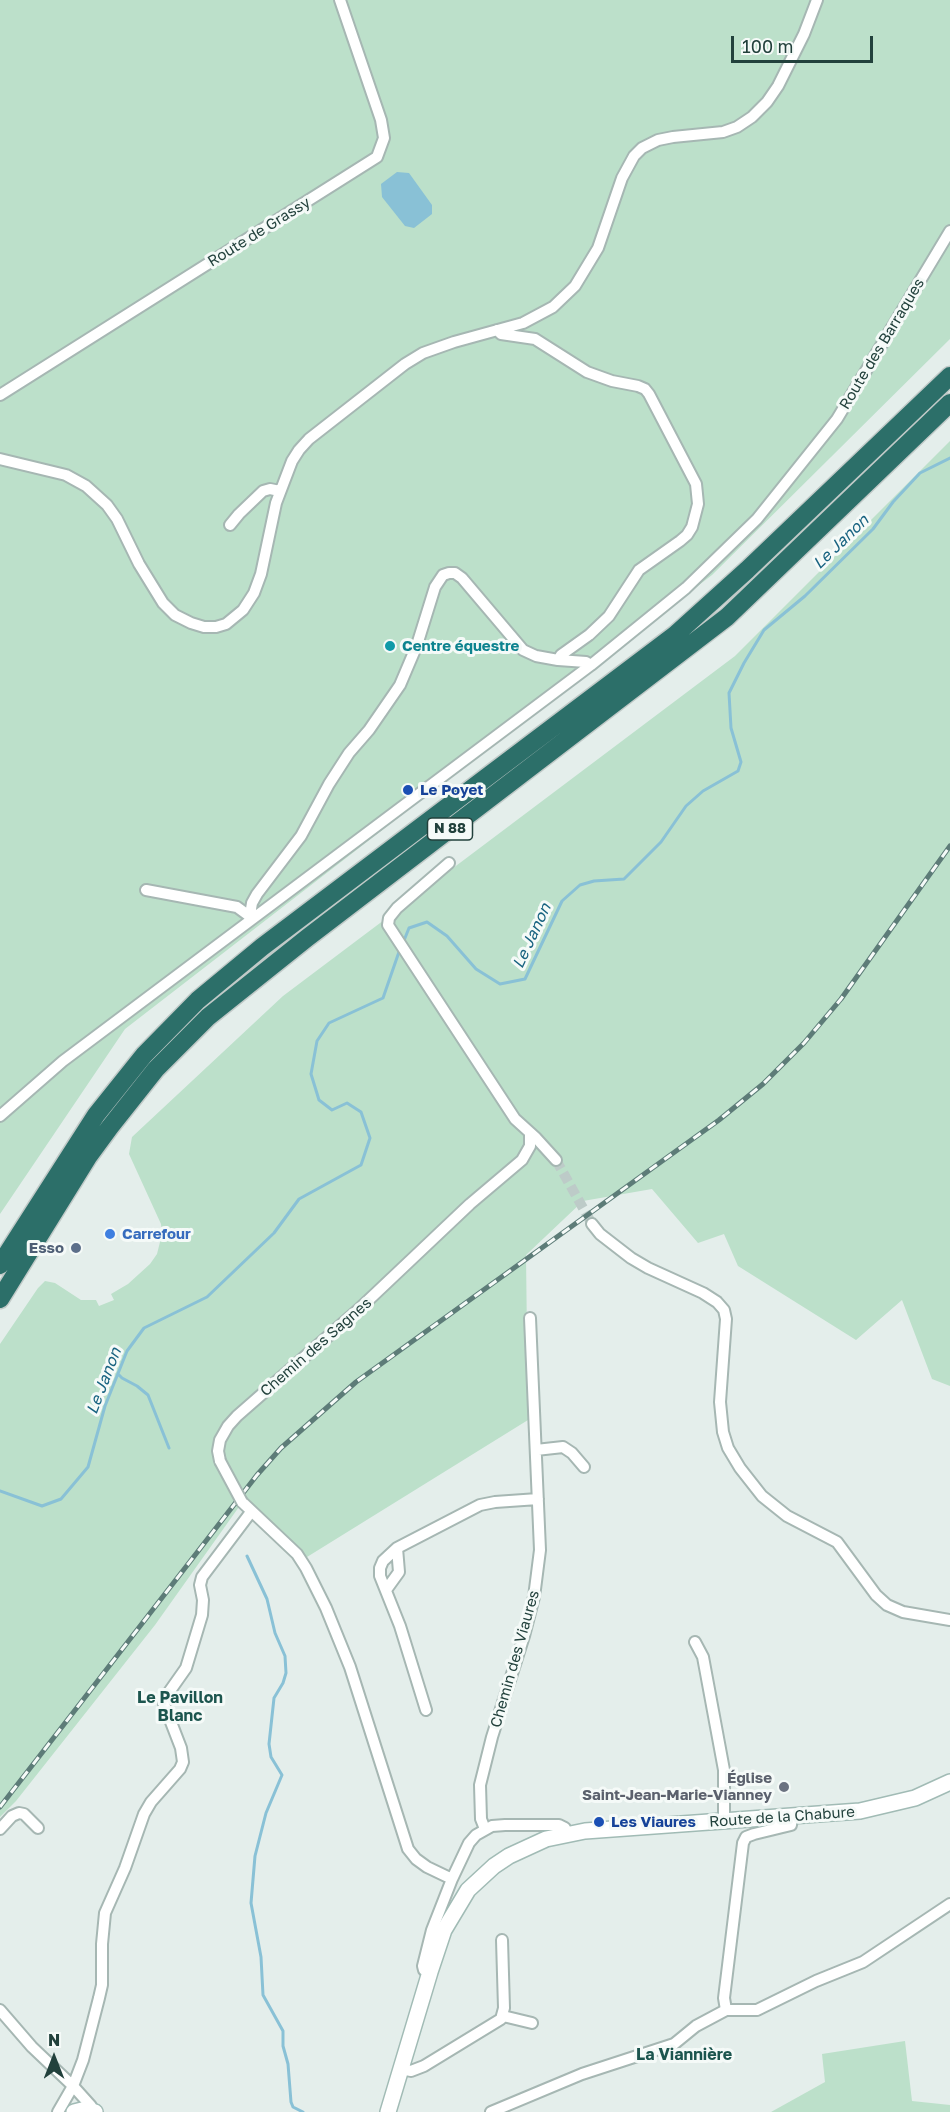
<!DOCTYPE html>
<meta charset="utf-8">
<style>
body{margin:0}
#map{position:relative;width:950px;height:2112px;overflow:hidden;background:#e4eeeb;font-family:"Golos Text",sans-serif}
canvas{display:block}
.north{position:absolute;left:24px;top:2028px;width:60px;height:60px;-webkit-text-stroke:4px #f5faf8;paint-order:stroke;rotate:0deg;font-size:16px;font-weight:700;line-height:24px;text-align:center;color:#22413c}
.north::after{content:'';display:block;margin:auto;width:21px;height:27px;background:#22413c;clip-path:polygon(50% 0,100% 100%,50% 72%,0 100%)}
.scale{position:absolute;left:731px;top:36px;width:142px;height:27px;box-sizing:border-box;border:3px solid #22413c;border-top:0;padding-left:8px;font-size:18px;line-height:21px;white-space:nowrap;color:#22413c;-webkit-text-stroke:4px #f5faf8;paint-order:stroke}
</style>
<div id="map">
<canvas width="950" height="2112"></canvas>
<div class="north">N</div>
<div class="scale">100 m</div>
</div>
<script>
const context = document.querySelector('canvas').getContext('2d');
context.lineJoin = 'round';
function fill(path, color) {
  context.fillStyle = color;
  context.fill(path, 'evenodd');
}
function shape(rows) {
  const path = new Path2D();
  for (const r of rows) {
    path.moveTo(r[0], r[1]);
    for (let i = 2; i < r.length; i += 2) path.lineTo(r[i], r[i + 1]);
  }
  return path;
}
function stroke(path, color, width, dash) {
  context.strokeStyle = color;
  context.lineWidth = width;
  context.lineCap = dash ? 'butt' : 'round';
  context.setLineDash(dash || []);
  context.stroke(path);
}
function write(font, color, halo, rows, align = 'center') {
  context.font = font + ' "Golos Text",sans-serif';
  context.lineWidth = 6;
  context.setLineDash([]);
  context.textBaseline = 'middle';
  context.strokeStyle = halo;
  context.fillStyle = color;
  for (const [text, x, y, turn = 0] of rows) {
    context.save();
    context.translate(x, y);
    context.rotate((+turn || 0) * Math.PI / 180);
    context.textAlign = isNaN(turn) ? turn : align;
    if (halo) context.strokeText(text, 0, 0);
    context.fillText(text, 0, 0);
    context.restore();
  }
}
const green = shape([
 [0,0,950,0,950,339,712,575,125,1029,0,1214],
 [950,441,950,1386,932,1379,902,1300,856,1340,738,1266,724,1234,698,1243,652,1189,583,1201,526,1255,528,1420,307,1557,246,1497,155,1625,16,1801,0,1817,0,1344,38,1288,45,1281,55,1283,81,1300,96,1300,99,1306,114,1300,111,1294,128,1284,150,1264,157,1254,162,1234,161,1224,129,1154,132,1137,283,996,735,656],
 [905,2041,912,2101,950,2105,950,2112,771,2112,825,2082,822,2054]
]);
const water = shape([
 [397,172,409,173,432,205,432,214,414,228,405,226,382,197,381,184]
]);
const stream = shape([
 [403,943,409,928,427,922,447,936,476,969,500,984,525,979,562,901,580,885,594,881,624,879,661,842,686,806,703,791,738,771,741,762,731,728,729,693,744,663,764,630,805,596,873,529,893,502,920,473,950,458],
 [118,1374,122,1378,137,1386,148,1395,169,1448],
 [0,1491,42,1506,61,1499,88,1467,105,1406,127,1351,144,1328,207,1297,274,1233,299,1199,361,1165,370,1138,361,1112,347,1103,332,1110,319,1100,311,1074,317,1041,329,1023,383,998,400,949],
 [247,1556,267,1599,275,1633,285,1656,286,1673,283,1683,274,1698,269,1744,271,1757,282,1775,266,1813,255,1856,251,1903,261,1957,263,1995,283,2031,283,2046,288,2064,291,2102,293,2107,303,2112]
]);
const streetTunnel = shape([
 [556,1160,592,1224]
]);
const street = shape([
 [0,395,377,157,384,138,381,120,340,0],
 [0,459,66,475,86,486,107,505,117,519,139,564,163,603,175,615,191,623,204,627,216,627,226,624,243,610,254,593,261,574,276,503,292,461,299,450,309,439,405,364,423,353,454,342,523,323,553,307,575,286,598,248,622,178,634,156,642,148,658,140,673,137,723,132,737,127,752,117,767,102,778,86,804,34,817,0],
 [230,525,239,514,263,491,270,489,280,491],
 [558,660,586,662,591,665],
 [449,863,397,908,389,918,388,925,515,1119,536,1138,556,1160],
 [146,890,237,907,252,918],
 [250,915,252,903,257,894,301,836,329,784,349,753,369,730,400,685,417,645,435,587,443,575,449,573,455,573,462,578,523,650,536,656,558,660,561,655,589,635,609,616,639,570,680,541,687,535,692,527,698,504,696,484,649,394,645,389,638,386,612,381,587,372,535,339,501,334,497,330],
 [0,1116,63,1061,591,665,686,588,757,519,837,419,950,231],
 [592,1224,600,1234,631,1258,648,1268,703,1293,717,1302,724,1310,726,1319,720,1402,723,1432,728,1448,740,1468,762,1496,787,1516,837,1542,876,1595,887,1605,903,1612,950,1620],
 [536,1450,563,1447,572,1453,584,1467],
 [220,1461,218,1451,220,1440,228,1426,237,1416,358,1310,470,1204,522,1160,530,1146,530,1133],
 [242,1502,297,1554,306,1568,326,1608,350,1667,408,1849,416,1859,427,1867,452,1879],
 [386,1590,399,1572,397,1548],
 [695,1642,703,1657,724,1770,724,1822],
 [426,1710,400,1626,380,1576,380,1568,383,1561,397,1548,480,1505,495,1502,538,1499],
 [0,1829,12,1816,19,1813,24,1814,38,1828],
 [485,1829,481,1819,480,1785,492,1737,524,1636,534,1597,540,1550,530,1318],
 [430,1972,424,1970,423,1966,432,1930,452,1879,469,1843,476,1835,492,1826,505,1825,559,1825,565,1828,567,1834],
 [0,2010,32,2047,73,2086,58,2112],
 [726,2010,724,1998,743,1843,746,1837,754,1834,791,1825,792,1817],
 [503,2016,532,2023],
 [401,2069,411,2071,424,2066,501,2019,504,2008,502,1940],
 [91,2111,91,2106,73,2086,83,2060,99,1998,102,1985,102,1944,105,1913,125,1868,144,1814,151,1802,180,1769,183,1762,181,1748,164,1704,167,1695,186,1668,202,1615,203,1600,200,1585,202,1577,251,1512],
 [491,2112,582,2074,674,2044,696,2026,726,2010,757,2010,816,1981,863,1962,950,1904]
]);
const secondary = shape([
 [74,2112,82,2110,95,2112],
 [388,2112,430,1972,444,1930,468,1890,494,1866,509,1856,546,1839,585,1831,860,1811,915,1798,950,1782]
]);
const highway = shape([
 [0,1265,96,1115,144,1055,198,1000,262,947,675,635,747,570,950,376],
 [0,1299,88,1157,110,1127,156,1069,208,1017,307,938,727,617,950,403]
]);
const rail = shape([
 [0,1807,257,1475,281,1448,356,1382,719,1120,763,1084,804,1043,841,999,950,846]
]);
const streetBridge = shape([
 [220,1461,242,1502]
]);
const markers = [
 [390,646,6,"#0f9aa8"],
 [408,790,6,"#1a4fb4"],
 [110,1234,6,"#3f7fe0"],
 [76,1248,6,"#5c6f8a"],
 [784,1787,6,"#6b7280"],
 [599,1822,6,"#1a4fb4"]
];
const shields = [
 [450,829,45]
];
const shieldNames = [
 ["N 88",450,829]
];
const streetNames = [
 ["Route de Grassy",259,232,-32],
 ["Route des Barraques",882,344,-59],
 ["Chemin des Sagnes",316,1347,-41],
 ["Chemin des Viaures",515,1659,-74],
 ["Route de la Chabure",782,1817,-4]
];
const cultureNames = [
 ["Centre équestre",402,646]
];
const transitNames = [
 ["Le Poyet",420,790],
 ["Les Viaures",611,1822]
];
const shopNames = [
 ["Carrefour",122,1234]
];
const serviceNames = [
 ["Esso",64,1248]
];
const worshipNames = [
 ["Église",772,1778],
 ["Saint-Jean-Marie-Vianney",772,1795]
];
const waterNames = [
 ["Le Janon",841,542,-44],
 ["Le Janon",532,936,-65],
 ["Le Janon",104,1381,-69]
];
const neighbourhoodNames = [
 ["Le Pavillon",180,1698],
 ["Blanc",180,1716],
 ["La Viannière",684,2055]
];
fill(green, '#bce0ca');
fill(water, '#89c1d6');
stroke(stream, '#89c1d6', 3);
stroke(streetTunnel, '#bdcbc8', 10, [10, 5]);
stroke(street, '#a6b7b3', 14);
stroke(secondary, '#a1bbb5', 18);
stroke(highway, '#c1cac8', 21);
stroke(street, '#fff', 10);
stroke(secondary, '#fff', 15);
stroke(highway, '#2c6f69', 18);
stroke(rail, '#5d7c78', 5);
stroke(rail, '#f5faf8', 3, [9]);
stroke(streetBridge, '#a6b7b3', 14, []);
stroke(streetBridge, '#fff', 10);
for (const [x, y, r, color] of markers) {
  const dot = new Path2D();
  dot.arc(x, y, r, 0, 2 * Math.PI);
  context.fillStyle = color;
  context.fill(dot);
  stroke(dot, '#f5faf8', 2);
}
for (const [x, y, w] of shields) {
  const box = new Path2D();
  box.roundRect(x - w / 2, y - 11, w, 22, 4.5);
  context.fillStyle = '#f5faf8';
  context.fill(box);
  stroke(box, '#22413c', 1.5);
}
write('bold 14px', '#22413c', null, shieldNames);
write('15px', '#22413c', '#f5faf8', streetNames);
write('bold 15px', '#0d838f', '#f5faf8', cultureNames, 'left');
write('bold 15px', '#164399', '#f5faf8', transitNames, 'left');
write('bold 15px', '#366cbe', '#f5faf8', shopNames, 'left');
write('bold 15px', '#4e5e75', '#f5faf8', serviceNames, 'right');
write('bold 15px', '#5b616d', '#f5faf8', worshipNames, 'right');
write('italic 16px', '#186381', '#f5faf8', waterNames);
write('bold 16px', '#1c554e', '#f5faf8', neighbourhoodNames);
</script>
